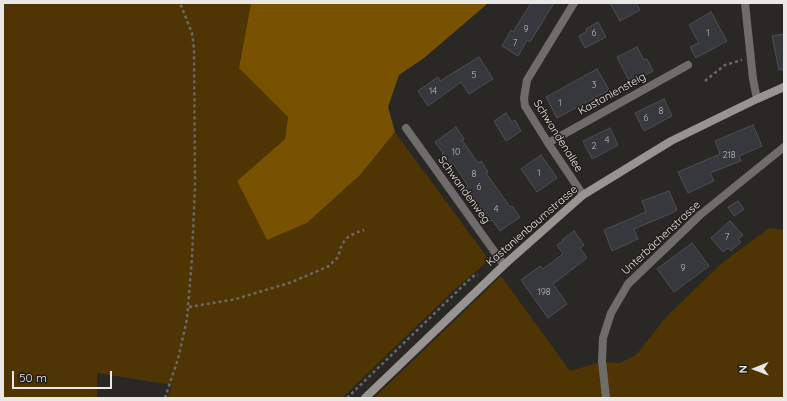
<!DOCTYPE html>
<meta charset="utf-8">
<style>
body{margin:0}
#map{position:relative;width:787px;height:401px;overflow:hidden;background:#2a2824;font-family:Quicksand,sans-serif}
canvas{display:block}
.frame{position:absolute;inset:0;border:4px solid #eae8e5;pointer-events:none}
.north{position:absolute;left:735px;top:349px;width:40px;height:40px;-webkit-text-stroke:3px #211e1a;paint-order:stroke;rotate:269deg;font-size:11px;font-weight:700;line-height:16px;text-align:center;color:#eae8e5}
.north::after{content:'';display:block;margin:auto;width:14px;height:18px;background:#eae8e5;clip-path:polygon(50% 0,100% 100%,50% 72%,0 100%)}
.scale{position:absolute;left:12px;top:371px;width:100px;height:18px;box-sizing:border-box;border:2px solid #eae8e5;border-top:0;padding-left:5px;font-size:12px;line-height:14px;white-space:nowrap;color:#eae8e5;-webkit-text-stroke:3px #211e1a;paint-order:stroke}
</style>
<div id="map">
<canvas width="787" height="401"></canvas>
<div class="frame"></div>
<div class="north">N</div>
<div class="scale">50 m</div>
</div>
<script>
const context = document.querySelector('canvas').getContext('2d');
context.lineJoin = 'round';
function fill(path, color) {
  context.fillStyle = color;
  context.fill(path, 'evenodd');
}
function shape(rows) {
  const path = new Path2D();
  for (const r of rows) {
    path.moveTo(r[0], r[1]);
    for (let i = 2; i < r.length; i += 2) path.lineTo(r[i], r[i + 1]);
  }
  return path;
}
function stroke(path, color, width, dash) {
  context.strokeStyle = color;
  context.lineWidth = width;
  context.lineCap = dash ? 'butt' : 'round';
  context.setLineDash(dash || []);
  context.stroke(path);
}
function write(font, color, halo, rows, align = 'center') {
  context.font = font + ' Quicksand,sans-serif';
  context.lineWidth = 3;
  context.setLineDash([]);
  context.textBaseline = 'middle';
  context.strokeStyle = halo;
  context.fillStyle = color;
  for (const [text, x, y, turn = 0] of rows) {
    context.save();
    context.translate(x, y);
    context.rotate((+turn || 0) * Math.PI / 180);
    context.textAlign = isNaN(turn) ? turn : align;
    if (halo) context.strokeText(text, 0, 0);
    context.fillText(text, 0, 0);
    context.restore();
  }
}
const green = shape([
 [3,3,251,3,239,68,288,117,285,139,237,181,267,240,307,223,360,175,395,132,489,260,452,292,342,398,167,398,172,385,97,373,97,398,3,398],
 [769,228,784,230,784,398,609,398,605,362,620,363,636,355,667,316,722,263],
 [501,276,570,371,600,362,604,398,374,398]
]);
const forest = shape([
 [251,3,487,3,486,5,424,58,399,75,388,107,395,132,360,175,307,223,267,240,237,181,285,139,288,117,239,68]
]);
const building = shape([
 [531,3,554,3,530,42,527,40,518,56,502,46,511,30,513,32,531,3],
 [610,3,636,3,640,10,620,21,610,3],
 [711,12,727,41,696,58,690,47,699,43,689,25,711,12],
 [598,22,606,37,585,48,579,36,587,31,586,29,598,22],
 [784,34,784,69,779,70,772,36,784,34],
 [637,47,644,60,647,59,653,71,630,83,617,57,637,47],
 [479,57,493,79,469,94,461,82,428,106,418,91,438,77,440,81,479,57],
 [597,69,609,90,557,118,546,97,597,69],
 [664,99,672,116,644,131,635,113,664,99],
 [506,113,512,122,515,120,521,131,506,141,494,121,506,113],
 [753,125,762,146,739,156,741,161,710,173,714,181,688,193,678,172,720,154,715,141,753,125],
 [456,127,464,139,462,140,478,163,481,161,488,172,486,173,510,207,512,206,520,217,500,231,492,220,490,221,466,188,468,186,453,163,449,166,442,154,443,153,435,142,456,127],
 [610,128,618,145,592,159,583,141,610,128],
 [541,155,557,178,537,192,521,169,541,155],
 [669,191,677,210,672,213,634,229,638,239,612,251,604,230,646,212,642,201,669,191],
 [738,201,744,209,734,216,728,207,738,201],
 [730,221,743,235,738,240,741,242,731,251,728,248,723,252,711,238,730,221],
 [574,231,584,245,580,248,587,258,553,284,567,304,548,318,521,280,540,266,543,269,563,254,557,245,563,241,562,240,574,231],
 [692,243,709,266,674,292,657,269,692,243]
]);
const path = shape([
 [705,81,716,72,725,65,742,60],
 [189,307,236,299,292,282,329,266,338,257,342,244,347,238,355,233,364,230],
 [165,398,178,359,187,319,192,258,195,186,194,49,192,33,180,3],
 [347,398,470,279,475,275,478,275]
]);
const street = shape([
 [574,3,527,80,524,98,525,106,548,143,583,195],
 [745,3,753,79,757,99],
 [406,128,504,265],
 [548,143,688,65],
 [606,398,602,361,603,338,611,313,628,284,700,215,784,147]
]);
const secondary = shape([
 [365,398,504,265,583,195,671,141,757,99,784,87]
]);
const numberNames = [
 ["9",526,29],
 ["6",594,33],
 ["1",708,33],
 ["7",515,43],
 ["5",474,75],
 ["3",594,85],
 ["14",433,91],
 ["1",560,103],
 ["8",661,111],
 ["6",646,118],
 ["4",607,140],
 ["2",594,146],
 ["10",456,152],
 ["218",729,155],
 ["1",539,173],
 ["8",474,174],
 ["6",479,187],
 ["4",496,209],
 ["7",727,237],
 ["9",683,268],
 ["198",544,292]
];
const streetNames = [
 ["Kastaniensteig",612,94,-29],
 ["Schwandenallee",558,136,58],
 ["Schwandenweg",464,190,54],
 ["Kastanienbaumstrasse",532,226,-41],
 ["Unterbächenstrasse",661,238,-43]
];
fill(green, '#4e3503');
fill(forest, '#785200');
fill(building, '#37383d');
stroke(building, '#4d4f54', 1);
stroke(path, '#6b6965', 2.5, [3, 3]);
stroke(street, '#6f6d6b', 8);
stroke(secondary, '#979491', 8);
write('9px', '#bdbcbb', null, numberNames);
write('11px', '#eae8e5', '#211e1a', streetNames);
</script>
